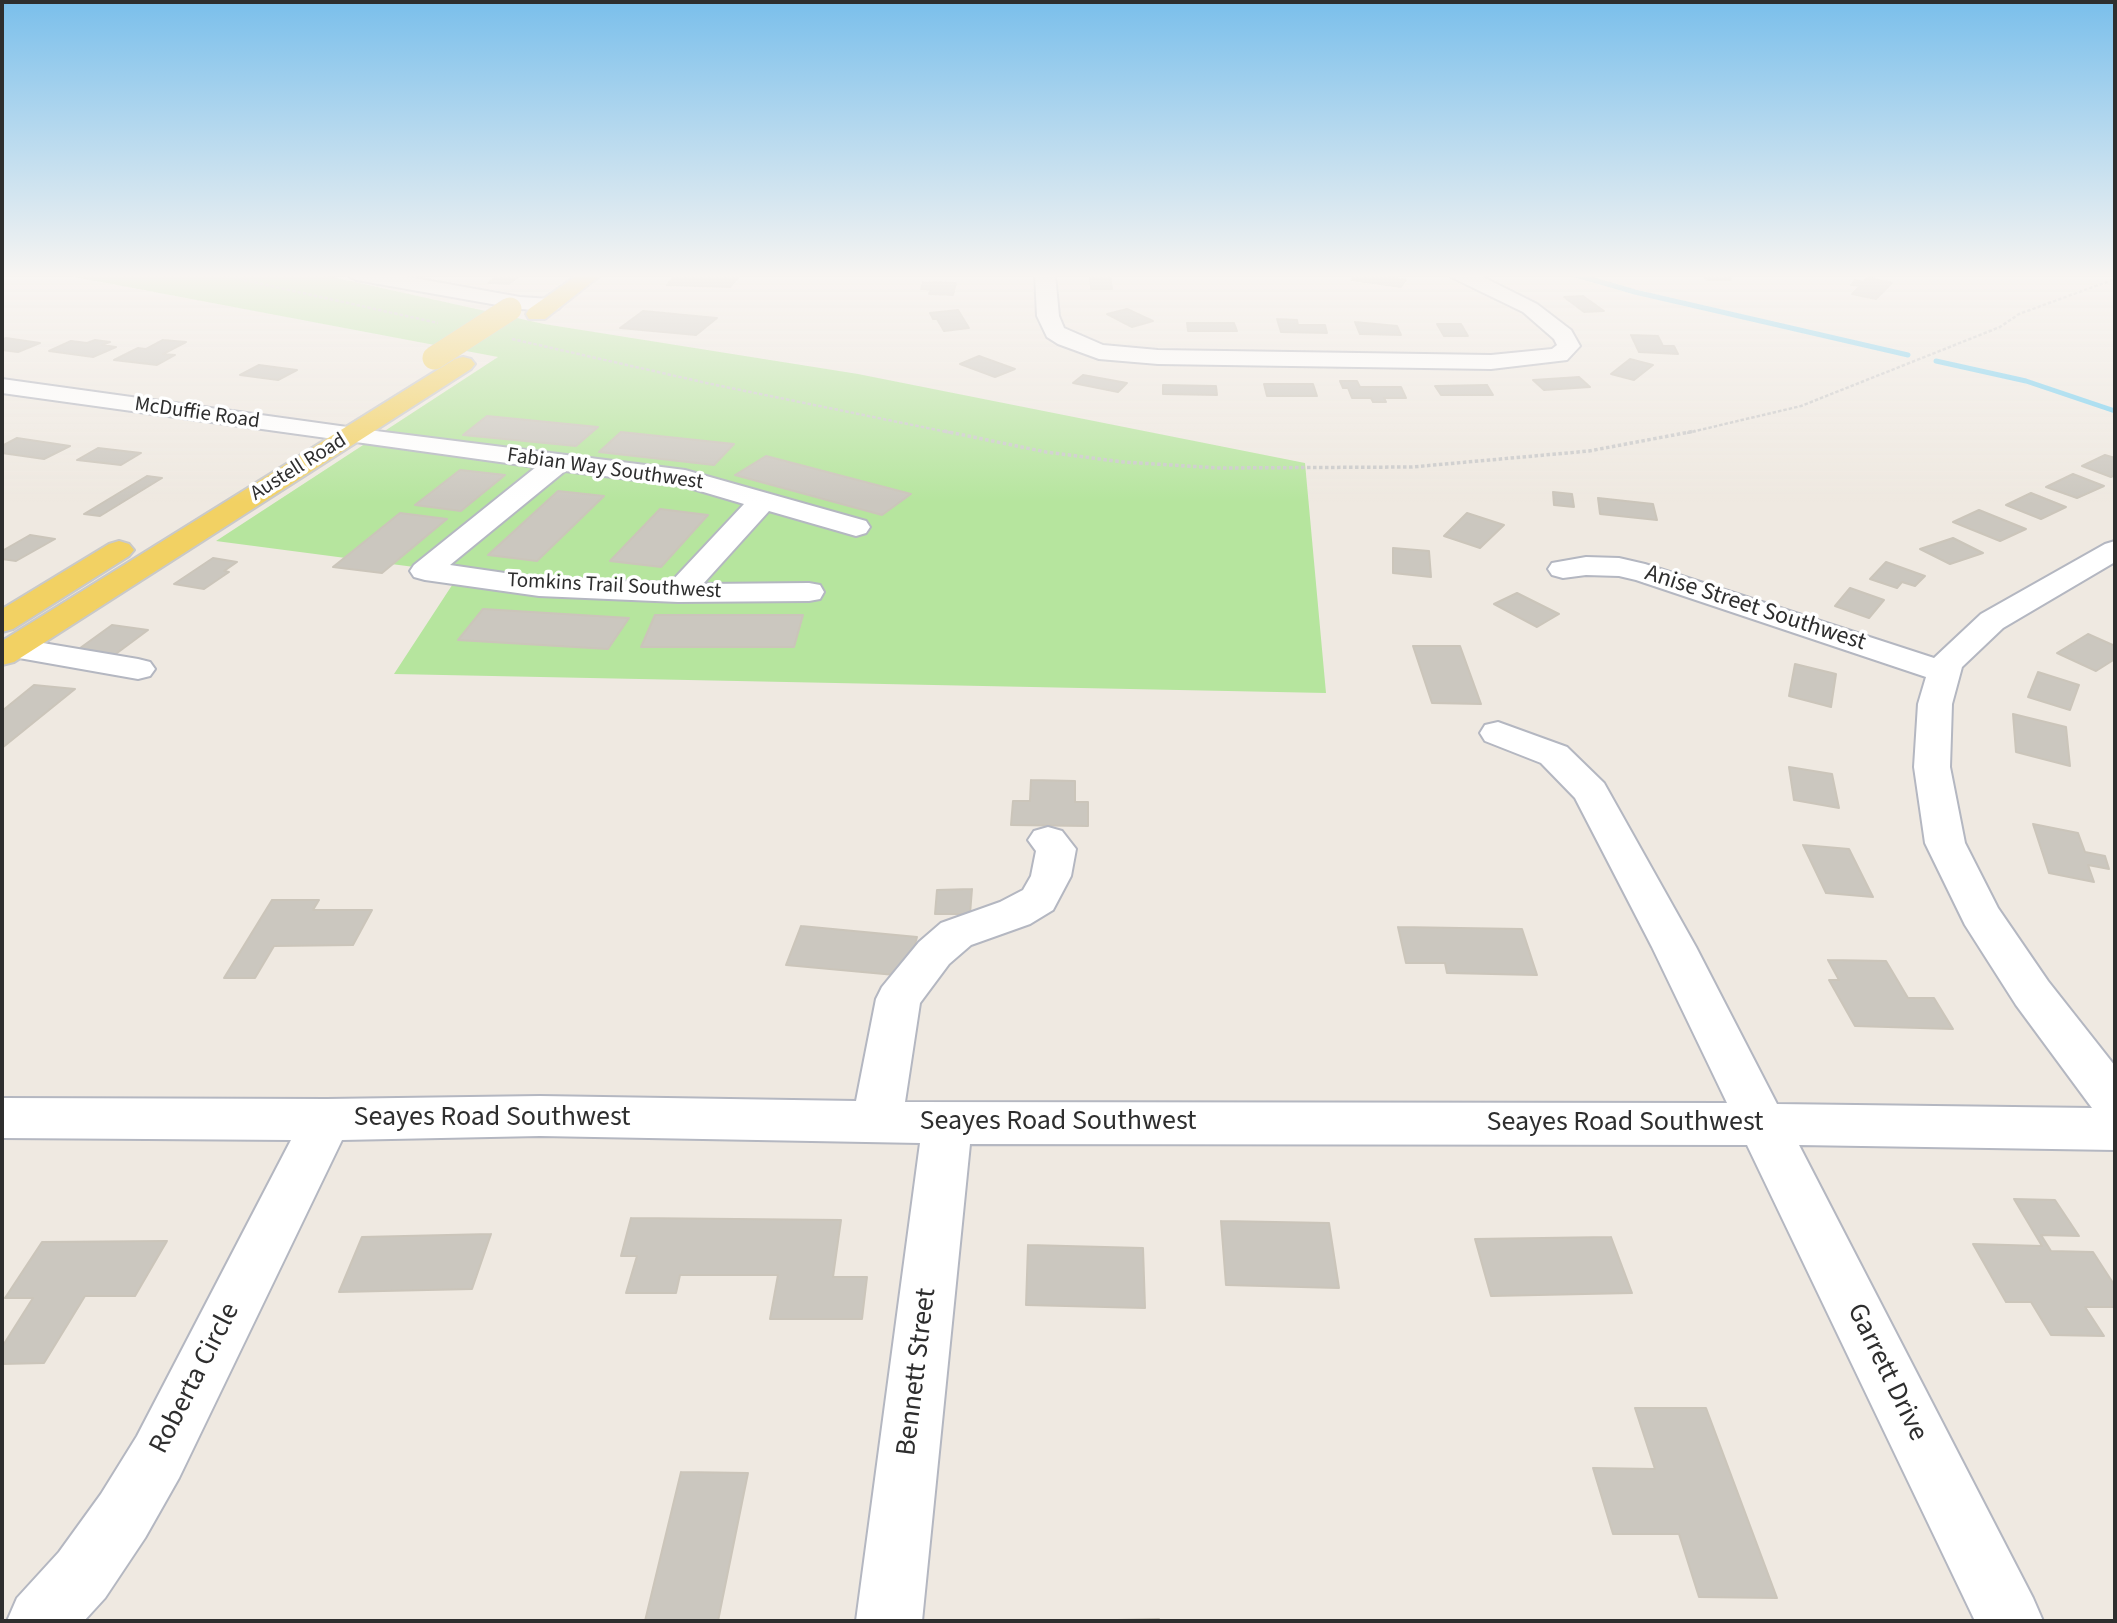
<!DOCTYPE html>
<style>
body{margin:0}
#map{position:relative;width:2117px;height:1623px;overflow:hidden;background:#efe9e1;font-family:"Source Sans 3",sans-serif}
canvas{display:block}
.frame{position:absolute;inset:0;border:4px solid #2e2e2e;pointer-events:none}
</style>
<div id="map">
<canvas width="2117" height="1623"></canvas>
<div class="frame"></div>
</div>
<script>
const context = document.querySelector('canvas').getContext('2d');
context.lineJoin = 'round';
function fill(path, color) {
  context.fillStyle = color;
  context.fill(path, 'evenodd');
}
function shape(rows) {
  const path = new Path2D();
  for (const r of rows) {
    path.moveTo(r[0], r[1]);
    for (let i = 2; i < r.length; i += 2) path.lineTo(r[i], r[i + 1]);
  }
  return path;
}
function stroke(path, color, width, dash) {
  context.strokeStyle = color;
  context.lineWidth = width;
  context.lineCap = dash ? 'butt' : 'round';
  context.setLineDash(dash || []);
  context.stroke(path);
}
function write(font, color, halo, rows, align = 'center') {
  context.font = font + ' "Source Sans 3",sans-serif';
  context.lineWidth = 7;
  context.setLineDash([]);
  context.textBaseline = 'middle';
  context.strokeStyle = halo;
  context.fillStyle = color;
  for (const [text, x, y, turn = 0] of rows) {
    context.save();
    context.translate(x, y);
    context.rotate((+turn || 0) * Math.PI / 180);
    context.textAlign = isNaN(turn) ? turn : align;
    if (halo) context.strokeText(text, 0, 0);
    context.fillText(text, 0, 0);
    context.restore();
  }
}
const green = shape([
 [59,274,319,274,544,324,858,374,1305,463,1326,693,394,674,460,573,216,541,498,357]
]);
const stream = shape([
 [1573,274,1635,292,1908,355],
 [1936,361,2026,381,2115,411]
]);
const building = shape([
 [500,274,522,274,509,284,488,283,500,274],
 [677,274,731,274,740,275,730,287,667,285,677,274],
 [1357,274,1362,274,1406,280,1401,287,1352,280,1357,274],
 [1702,274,1725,274,1731,280,1708,280,1702,274],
 [1090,275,1110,275,1112,289,1091,289,1090,275],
 [1867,277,1892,283,1876,299,1852,294,1860,286,1851,285,1855,280,1863,282,1867,277],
 [923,282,956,283,953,295,929,294,931,290,921,289,923,282],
 [1583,296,1604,311,1584,312,1564,297,1583,296],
 [1127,309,1153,321,1132,327,1107,314,1127,309],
 [958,310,969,328,944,331,937,319,933,319,930,313,958,310],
 [643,311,717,318,696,335,620,328,643,311],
 [1277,319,1297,320,1298,325,1325,325,1327,333,1281,332,1277,319],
 [1355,322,1397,326,1401,335,1360,334,1355,322],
 [1187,323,1234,323,1237,331,1188,331,1187,323],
 [1437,324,1461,324,1468,336,1444,336,1437,324],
 [1631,335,1658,336,1663,346,1674,346,1678,354,1639,352,1631,335],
 [6,338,40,343,18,352,2,350,2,340,6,338],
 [95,340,110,342,102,345,116,347,93,357,49,351,71,341,87,343,95,340],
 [163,340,186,342,163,354,175,355,157,365,114,360,138,348,146,349,163,340],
 [979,356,1015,369,995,377,960,364,979,356],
 [1630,359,1653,365,1634,380,1611,374,1630,359],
 [259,365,297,370,278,380,240,375,259,365],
 [1083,375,1127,383,1118,392,1073,383,1083,375],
 [1579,377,1590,387,1544,390,1533,380,1579,377],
 [1340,381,1357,381,1360,387,1401,387,1406,398,1384,398,1386,402,1373,402,1371,398,1352,398,1348,388,1343,388,1340,381],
 [1264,384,1313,384,1317,396,1267,396,1264,384],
 [1163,385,1216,386,1217,395,1163,394,1163,385],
 [1487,385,1493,395,1441,395,1435,386,1487,385],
 [487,416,598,427,576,446,463,435,487,416],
 [621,432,734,444,714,465,599,452,621,432],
 [17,438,70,446,44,459,2,453,2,446,17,438],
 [98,448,141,453,121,465,77,460,98,448],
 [2105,455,2115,458,2115,475,2111,477,2082,466,2105,455],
 [766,456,911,494,882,515,735,475,766,456],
 [460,470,505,475,461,511,415,505,460,470],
 [2073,474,2104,486,2077,498,2046,487,2073,474],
 [147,476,162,478,100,516,84,514,147,476],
 [558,491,604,496,537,561,488,555,558,491],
 [1553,492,1572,494,1574,507,1554,505,1553,492],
 [2031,493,2066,507,2041,519,2006,505,2031,493],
 [1598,498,1653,504,1657,520,1600,514,1598,498],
 [660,509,708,515,661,567,610,561,660,509],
 [1979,510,2026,529,2000,541,1953,522,1979,510],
 [400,513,447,519,382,573,333,567,400,513],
 [1467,513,1504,525,1480,548,1444,536,1467,513],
 [30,535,55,539,16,561,2,559,2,551,30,535],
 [1953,538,1983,553,1950,564,1920,549,1953,538],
 [1393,548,1429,551,1431,577,1393,573,1393,548],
 [213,558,237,562,224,571,229,572,204,589,174,584,213,558],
 [1886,562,1925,576,1915,586,1902,582,1897,588,1870,579,1886,562],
 [1850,588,1884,600,1869,618,1835,606,1850,588],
 [1517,593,1559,614,1537,627,1494,604,1517,593],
 [483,609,629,618,608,649,458,640,483,609],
 [655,615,803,615,794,647,641,647,655,615],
 [112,625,148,630,113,656,76,651,112,625],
 [2088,634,2115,646,2115,659,2096,671,2057,653,2088,634],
 [1413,646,1460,646,1481,704,1432,703,1413,646],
 [1795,664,1836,674,1831,707,1789,696,1795,664],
 [2038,672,2079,685,2070,710,2028,697,2038,672],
 [34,685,75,689,2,748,2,711,34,685],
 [2013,714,2066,727,2070,766,2016,752,2013,714],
 [1789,767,1832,774,1839,808,1794,800,1789,767],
 [1031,780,1075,781,1075,802,1088,802,1088,826,1011,825,1013,801,1030,801,1031,780],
 [2033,824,2078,833,2085,852,2105,856,2109,869,2088,865,2094,882,2049,873,2033,824],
 [1803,845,1849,849,1873,897,1826,893,1803,845],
 [972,889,970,914,935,914,937,890,972,889],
 [272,900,319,900,313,910,372,910,353,945,274,946,255,978,224,978,272,900],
 [801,926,917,937,906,976,786,965,801,926],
 [1398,927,1522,929,1537,975,1447,973,1445,963,1406,963,1398,927],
 [1828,960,1886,961,1908,998,1934,998,1953,1029,1855,1026,1829,980,1839,980,1828,960],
 [2014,1199,2055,1200,2079,1236,2041,1235,2051,1251,2093,1252,2115,1286,2115,1307,2085,1307,2104,1336,2051,1335,2031,1302,2006,1302,1973,1244,2042,1246,2014,1199],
 [631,1218,841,1220,833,1277,867,1277,862,1319,770,1319,778,1275,680,1275,676,1293,626,1293,637,1256,621,1256,631,1218],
 [1221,1221,1329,1223,1339,1288,1226,1285,1221,1221],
 [491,1234,472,1289,339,1292,362,1237,491,1234],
 [1611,1237,1632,1293,1491,1296,1475,1239,1611,1237],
 [167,1241,135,1296,85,1296,44,1363,2,1364,2,1347,33,1298,5,1298,42,1242,167,1241],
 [1028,1245,1143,1248,1145,1308,1026,1305,1028,1245],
 [1635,1408,1706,1408,1777,1598,1699,1597,1679,1534,1613,1534,1593,1468,1655,1469,1635,1408],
 [681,1472,748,1473,718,1621,645,1621,681,1472],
 [1159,1619,1159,1621,1074,1621,1159,1619]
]);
const pathFar1 = shape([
 [217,274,438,323],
 [512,339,711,384,952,433],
 [1687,433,1801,406,2000,327,2019,314,2115,279]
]);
const path = shape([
 [944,431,1046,452,1123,462,1219,468,1412,467,1589,451,1695,431]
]);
const minor = shape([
 [346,274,392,274,520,297,551,299,558,301,562,305,558,309,551,311,520,309,356,280,346,274],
 [1035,274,1055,274,1059,316,1064,328,1103,345,1158,350,1491,355,1552,349,1557,345,1554,339,1523,312,1453,278,1450,274,1477,274,1537,304,1571,330,1580,346,1567,360,1491,369,1158,364,1099,359,1058,344,1047,337,1037,316,1035,274],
 [2,379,376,431,685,470,866,521,870,527,866,533,856,536,769,511,703,584,809,583,820,585,824,592,820,599,809,601,678,602,539,596,425,580,414,577,410,571,414,565,536,467,2,393,2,379],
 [565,471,683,486,744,504,670,583,539,578,450,565,565,471],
 [2115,541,2115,562,2003,628,1962,667,1952,704,1950,767,1965,843,1998,908,2048,981,2115,1066,2115,1150,1799,1145,2033,1598,2043,1621,1975,1621,1747,1145,970,1144,922,1621,856,1621,920,1143,540,1136,342,1140,179,1478,145,1538,105,1598,84,1621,7,1621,17,1598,59,1552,101,1494,137,1436,291,1140,2,1138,2,1098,327,1099,540,1096,856,1101,876,999,882,987,919,942,941,923,1000,902,1023,890,1031,876,1036,851,1028,840,1034,831,1048,827,1062,831,1076,849,1071,876,1053,910,1030,924,971,945,949,964,920,1003,905,1102,1727,1103,1652,947,1575,798,1541,763,1485,741,1480,733,1485,725,1498,722,1567,747,1604,783,1696,947,1777,1104,2092,1108,2016,1005,1965,925,1925,843,1914,767,1918,704,1926,677,1636,580,1619,576,1586,575,1563,578,1552,575,1548,569,1552,563,1586,557,1619,558,1645,564,1934,658,1981,614,2105,544,2115,541],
 [13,638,138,659,150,662,155,669,150,676,138,679,2,655,2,641,13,638]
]);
const major = shape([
 [579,274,602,274,545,319,529,319,526,314,529,309,579,274],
 [463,357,471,359,475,364,471,369,14,662,2,665,2,641,455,359,463,357],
 [119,541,129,544,134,550,129,556,13,629,2,632,2,609,109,544,119,541]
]);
const majorBridge = shape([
 [434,358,510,309]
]);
const farStreetnames = [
 ["McDuffie Road",197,414,8],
 ["Austell Road",299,468,-32],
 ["Fabian Way Southwest",605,470,8],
 ["Tomkins Trail Southwest",614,587,3]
];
const streetNames = [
 ["Anise Street Southwest",1755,609,18]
];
const nearStreetnames = [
 ["Seayes Road Southwest",492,1119],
 ["Seayes Road Southwest",1058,1123],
 ["Seayes Road Southwest",1625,1124],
 ["Bennett Street",918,1372,-83],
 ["Garrett Drive",1886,1373,64],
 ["Roberta Circle",196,1379,-63]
];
fill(green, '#b6e59e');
stroke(stream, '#75cff0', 5);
fill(building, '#cbc7bf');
stroke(building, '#cbc5ba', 2);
stroke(minor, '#b4b7c1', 4);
stroke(major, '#c9c9c9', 4);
stroke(pathFar1, '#c9c9c9', 2.5, [3.5, 2]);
stroke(path, '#c9c9c9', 3.5, [3.5, 2.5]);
fill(minor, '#fff');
fill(major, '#f2d163');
stroke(majorBridge, '#c9c9c9', 24, []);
stroke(majorBridge, '#f2d163', 23);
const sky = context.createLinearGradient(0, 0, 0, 502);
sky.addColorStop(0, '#7abfeb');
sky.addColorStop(0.55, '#f8f5f2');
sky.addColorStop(1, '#f8f5f200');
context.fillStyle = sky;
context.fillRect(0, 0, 2117, 502);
write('21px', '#2e2e2e', '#fff', farStreetnames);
write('24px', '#2e2e2e', '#fff', streetNames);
write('28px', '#2e2e2e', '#fff', nearStreetnames);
</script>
